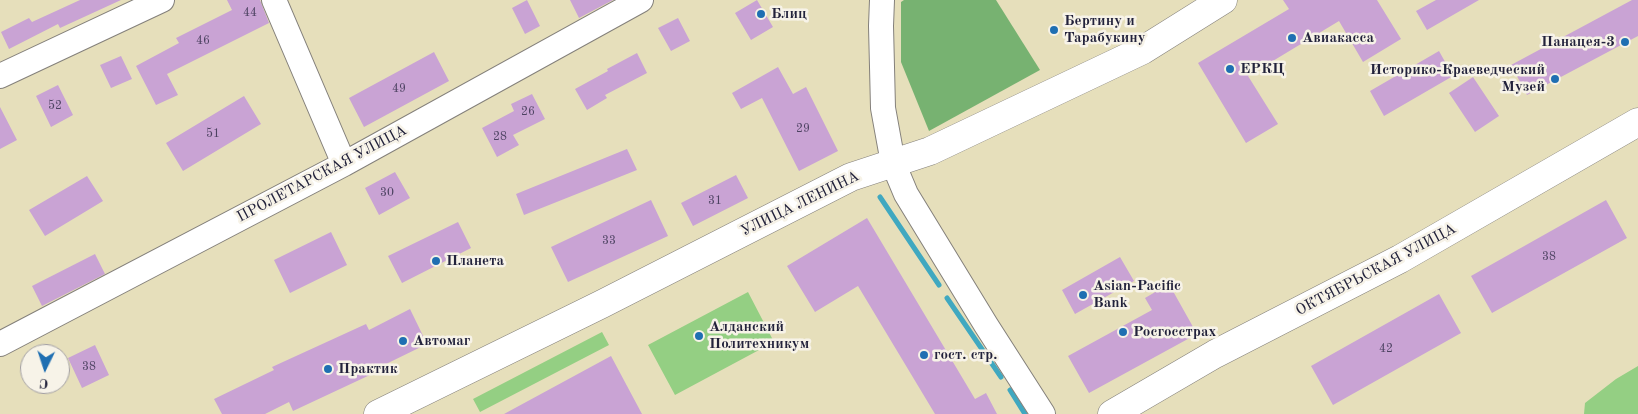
<!DOCTYPE html>
<meta charset="utf-8">
<style>
body{margin:0}
#map{position:relative;width:1638px;height:414px;overflow:hidden;background:#e6dfbb;font-family:"Old Standard TT",serif}
canvas{display:block}
.north{position:absolute;left:20px;top:344px;width:50px;height:50px;box-sizing:border-box;background:#f7f3e8;border:1px solid #a29fa3;border-radius:50%;rotate:184deg;font-size:14px;font-weight:700;line-height:20px;text-align:center;color:#22223b}
.north::after{content:'';display:block;margin:auto;width:18px;height:22px;background:#1f6fb2;clip-path:polygon(50% 0,100% 100%,50% 72%,0 100%)}
</style>
<div id="map">
<canvas width="1638" height="414"></canvas>
<div class="north">С</div>
</div>
<script>
const context = document.querySelector('canvas').getContext('2d');
context.lineJoin = 'round';
function fill(path, color) {
  context.fillStyle = color;
  context.fill(path, 'evenodd');
}
function shape(rows) {
  const path = new Path2D();
  for (const r of rows) {
    path.moveTo(r[0], r[1]);
    for (let i = 2; i < r.length; i += 2) path.lineTo(r[i], r[i + 1]);
  }
  return path;
}
function stroke(path, color, width, dash) {
  context.strokeStyle = color;
  context.lineWidth = width;
  context.lineCap = dash ? 'butt' : 'round';
  context.setLineDash(dash || []);
  context.stroke(path);
}
function write(font, color, halo, rows, align = 'center') {
  context.font = font + ' "Old Standard TT",serif';
  context.lineWidth = 5;
  context.setLineDash([]);
  context.textBaseline = 'middle';
  context.strokeStyle = halo;
  context.fillStyle = color;
  for (const [text, x, y, turn = 0] of rows) {
    context.save();
    context.translate(x, y);
    context.rotate((+turn || 0) * Math.PI / 180);
    context.textAlign = isNaN(turn) ? turn : align;
    if (halo) context.strokeText(text, 0, 0);
    context.fillText(text, 0, 0);
    context.restore();
  }
}
const green = shape([
 [748,292,774,342,675,395,648,345],
 [602,332,609,345,480,412,473,399],
 [1638,366,1638,414,1584,414,1585,403,1616,379]
]);
const forest = shape([
 [904,0,996,0,1040,70,929,131,901,62,901,2]
]);
const stream = shape([
 [880,197,939,285],
 [947,298,1001,377],
 [1010,390,1025,414]
]);
const building = shape([
 [80,0,121,0,60,28,58,24,9,49,1,32,29,18,32,22],
 [227,0,260,0,269,23,167,74,178,95,156,105,136,66,179,43,176,38,232,10],
 [527,0,540,26,525,34,512,8],
 [570,0,613,0,579,18],
 [757,0,773,27,751,40,735,13],
 [1283,0,1377,0,1401,39,1363,62,1339,21,1248,76,1278,124,1246,143,1198,63,1289,9],
 [1436,0,1479,0,1427,30,1416,11],
 [1632,0,1638,0,1638,36,1527,95,1511,65],
 [678,18,690,41,671,51,658,28],
 [1439,51,1453,76,1384,116,1370,91],
 [434,52,449,81,364,127,349,98],
 [637,53,647,73,605,95,607,98,587,110,575,89,608,71,607,69],
 [121,56,132,79,111,88,100,65],
 [778,67,793,94,806,87,838,151,799,171,762,98,741,109,732,93],
 [1473,77,1499,116,1475,132,1449,93],
 [58,85,73,115,51,127,36,96],
 [532,94,545,119,513,135,519,145,497,157,482,128,514,111,511,104],
 [244,96,261,124,183,171,166,143],
 [0,107,17,140,0,149],
 [627,149,637,170,524,215,516,194],
 [395,172,410,198,379,215,365,188],
 [736,175,748,198,693,226,681,203],
 [87,176,103,201,45,236,29,210],
 [651,200,668,236,568,282,551,247],
 [1606,200,1627,238,1492,313,1471,276],
 [867,218,975,399,986,393,997,414,935,414,858,286,815,312,787,266],
 [458,222,471,248,402,283,388,256],
 [331,232,347,265,290,293,274,260],
 [95,254,105,274,42,306,32,286],
 [1120,257,1134,281,1075,314,1062,290],
 [1169,284,1197,334,1089,393,1068,356,1152,310,1145,298],
 [1439,294,1461,333,1333,405,1311,366],
 [410,309,427,344,386,364,387,367,293,411,289,402,265,414,222,414,214,399,274,370,272,367,366,324,369,330],
 [95,345,109,375,82,388,68,358],
 [611,356,642,414,504,414]
]);
const minor = shape([
 [274,0,344,164],
 [882,0,881,26,883,108,893,163,906,194,986,325,1043,414],
 [0,76,162,0],
 [0,344,344,164,641,0]
]);
const major = shape([
 [378,414,602,304,851,177,930,151,1143,50,1223,0],
 [1112,414,1215,354,1400,259,1638,122]
]);
const markers = [
 [761,14,5,"#1f6fb2"],
 [1054,30,5,"#1f6fb2"],
 [1292,38,5,"#1f6fb2"],
 [1625,42,5,"#1f6fb2"],
 [1230,69,5,"#1f6fb2"],
 [1555,79,5,"#1f6fb2"],
 [436,261,5,"#1f6fb2"],
 [1083,295,5,"#1f6fb2"],
 [1123,332,5,"#1f6fb2"],
 [699,336,5,"#1f6fb2"],
 [403,341,5,"#1f6fb2"],
 [924,355,5,"#1f6fb2"],
 [328,369,5,"#1f6fb2"]
];
const numberNames = [
 ["44",250,13],
 ["46",203,41],
 ["49",399,89],
 ["52",55,106],
 ["26",528,112],
 ["29",803,129],
 ["51",213,134],
 ["28",500,137],
 ["30",387,193],
 ["31",715,201],
 ["33",609,241],
 ["38",1549,257],
 ["42",1386,349],
 ["38",89,367]
];
const poiNames = [
 ["Блиц",771,14],
 ["Бертину и",1064,21],
 ["Тарабукину",1064,38],
 ["Авиакасса",1302,38],
 ["Панацея-3",1615,42,"right"],
 ["ЕРКЦ",1240,69],
 ["Историко-Краеведческий",1545,70,"right"],
 ["Музей",1545,87,"right"],
 ["Планета",446,261],
 ["Asian-Pacific",1093,286],
 ["Bank",1093,303],
 ["Алданский",709,327],
 ["Политехникум",709,344],
 ["Росгосстрах",1133,332],
 ["Автомаг",413,341],
 ["гост. стр.",934,355],
 ["Практик",338,369]
];
const streetNames = [
 ["ПРОЛЕТАРСКАЯ УЛИЦА",322,174,-28],
 ["УЛИЦА ЛЕНИНА",800,204,-26],
 ["ОКТЯБРЬСКАЯ УЛИЦА",1376,270,-28]
];
fill(green, '#94cf83');
fill(forest, '#77b271');
stroke(stream, '#40a8c0', 5);
fill(building, '#c9a3d4');
stroke(minor, '#84807b', 26);
stroke(major, '#84807b', 29);
stroke(minor, '#fff', 24);
stroke(major, '#fff', 28);
for (const [x, y, r, color] of markers) {
  const dot = new Path2D();
  dot.arc(x, y, r, 0, 2 * Math.PI);
  context.fillStyle = color;
  context.fill(dot);
  stroke(dot, '#f7f3e8', 2);
}
write('12px', '#4c4261', null, numberNames);
write('bold 15px', '#22223b', '#f7f3e8', poiNames, 'left');
write('15px', '#22223b', '#f7f3e8', streetNames);
</script>
